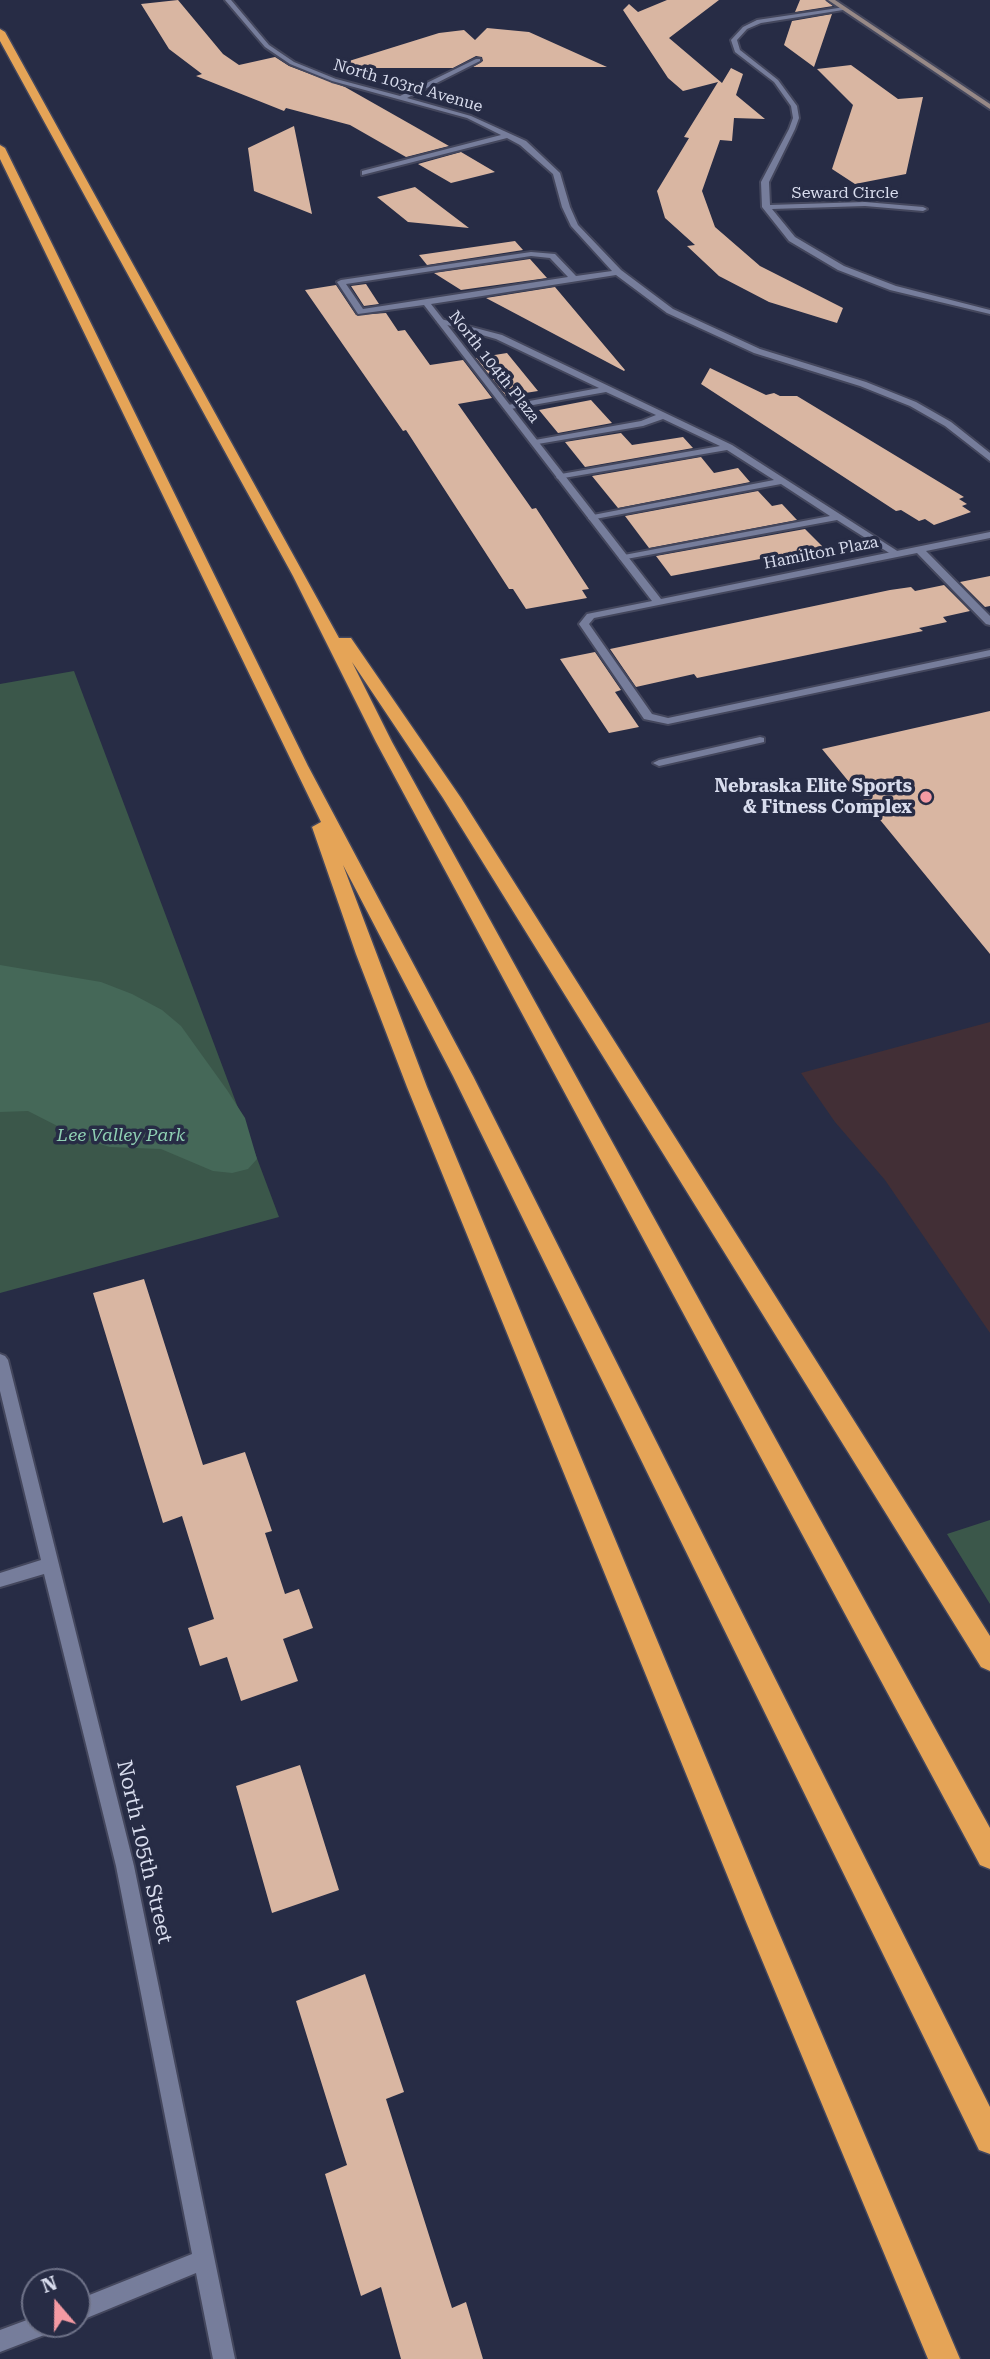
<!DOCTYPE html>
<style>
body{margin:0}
#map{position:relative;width:990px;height:2359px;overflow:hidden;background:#272c45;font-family:"Roboto Serif",serif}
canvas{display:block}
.north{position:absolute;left:21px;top:2268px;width:70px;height:70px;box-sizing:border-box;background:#272c45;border:2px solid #6e7288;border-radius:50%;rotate:340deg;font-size:19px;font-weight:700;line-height:28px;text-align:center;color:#d8dced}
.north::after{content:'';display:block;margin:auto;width:24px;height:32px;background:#f49aa3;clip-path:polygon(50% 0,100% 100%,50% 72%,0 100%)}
</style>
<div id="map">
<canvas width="990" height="2359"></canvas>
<div class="north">N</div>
</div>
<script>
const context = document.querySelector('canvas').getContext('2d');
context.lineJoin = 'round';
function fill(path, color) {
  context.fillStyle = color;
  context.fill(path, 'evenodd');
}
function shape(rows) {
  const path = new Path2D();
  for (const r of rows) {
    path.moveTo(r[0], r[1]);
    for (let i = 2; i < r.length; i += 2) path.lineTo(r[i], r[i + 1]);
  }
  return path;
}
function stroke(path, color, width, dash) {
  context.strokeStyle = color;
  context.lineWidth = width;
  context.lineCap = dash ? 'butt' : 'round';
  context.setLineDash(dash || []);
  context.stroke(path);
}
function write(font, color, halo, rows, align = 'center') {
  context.font = font + ' "Roboto Serif",serif';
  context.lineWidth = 7;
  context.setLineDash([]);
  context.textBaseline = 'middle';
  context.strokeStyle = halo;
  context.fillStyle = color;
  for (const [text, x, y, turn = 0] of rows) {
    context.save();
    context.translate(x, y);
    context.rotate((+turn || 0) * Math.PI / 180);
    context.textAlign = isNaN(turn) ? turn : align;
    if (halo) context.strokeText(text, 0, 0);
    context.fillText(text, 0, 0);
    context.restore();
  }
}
const commercial = shape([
 [990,1022,990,1333,885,1180,835,1122,801,1073]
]);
const green = shape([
 [74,671,279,1217,0,1293,0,684],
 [990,1520,990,1604,947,1534]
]);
const forest = shape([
 [0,965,101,982,132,994,162,1010,181,1026,227,1090,245,1118,257,1159,248,1169,232,1173,213,1171,161,1149,110,1147,83,1139,28,1111,0,1112]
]);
const building = shape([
 [178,0,223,54,239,65,275,57,289,66,345,87,449,146,406,157,350,125,286,108,284,111,196,76,202,74,169,49,141,4],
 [667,0,719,0,669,38,722,83,731,68,743,74,736,95,765,119,734,118,732,141,720,140,702,191,715,227,760,266,843,308,837,323,769,302,719,276,687,246,695,245,665,218,657,191,689,138,684,137,718,82,683,91,668,78,623,10,629,4,638,12],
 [800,0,825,0,833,6,795,12],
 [832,14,814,67,784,45,792,21],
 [487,28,529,32,607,67,473,67,483,61,482,57,476,56,453,68,350,68,349,61,439,33,464,30,475,40],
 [851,65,898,99,923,97,906,174,855,184,832,169,853,105,817,69],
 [294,126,312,214,254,191,248,148],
 [461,152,495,172,451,183,418,164],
 [415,187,469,228,408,222,377,197],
 [515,241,523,250,427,265,419,255],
 [530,259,547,278,461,290,434,273],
 [366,284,379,304,364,306,351,286],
 [336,285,356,315,386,313,398,331,405,330,430,365,463,360,492,398,458,404,532,509,536,508,589,589,582,590,587,598,526,609,513,589,509,589,406,430,403,431,305,290],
 [555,287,625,370,624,371,486,298],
 [507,353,538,391,506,396,476,358],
 [710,368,766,395,774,393,780,396,797,396,964,497,959,499,967,504,962,506,971,512,934,525,925,519,919,521,901,510,896,511,701,384],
 [591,400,612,423,558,433,539,410],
 [621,433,632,445,683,437,693,448,585,467,565,442],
 [701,457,714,473,738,468,750,482,618,508,592,476],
 [758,491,772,506,782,504,797,520,649,548,625,516],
 [805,529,823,547,671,576,656,556],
 [990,576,990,606,985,607,960,582],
 [944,585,970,611,943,617,947,622,919,628,923,631,697,678,694,674,636,687,610,649,890,590,911,587,915,591],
 [595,652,621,690,615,692,639,727,609,733,560,659],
 [990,711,990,954,822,749],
 [144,1279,203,1465,245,1452,272,1531,265,1533,285,1594,299,1589,313,1628,283,1639,298,1681,241,1701,227,1657,200,1666,188,1628,214,1619,182,1516,163,1523,93,1293],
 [300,1765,339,1890,272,1913,236,1786],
 [365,1974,404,2092,386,2099,452,2308,466,2302,483,2359,401,2359,381,2287,361,2296,325,2174,347,2165,296,2001]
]);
const service = shape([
 [437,318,502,335,732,445,902,554,894,556,837,520,621,560,619,558,624,555,830,516,781,484,590,520,588,518,593,515,774,480,727,450,558,479,556,477,561,474,720,446,663,419,643,426,532,445,532,441,535,440,641,421,656,415,606,392,505,410,505,406,508,405,599,388,496,339,437,322,437,318],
 [760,737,764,738,764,742,659,766,653,763,659,760,760,737]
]);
const minor = shape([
 [225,0,231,0,269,45,294,62,336,79,400,96,476,59,480,59,480,61,407,98,471,116,526,141,560,173,570,207,578,225,621,270,673,309,760,349,866,382,916,402,951,422,990,453,990,461,945,426,910,406,860,386,754,353,667,313,616,275,431,304,661,599,990,532,990,538,926,551,990,616,990,625,986,624,917,553,594,618,589,624,652,714,668,718,990,650,990,656,668,724,644,719,579,624,587,614,652,601,424,305,358,314,337,282,341,280,531,252,555,254,576,276,612,271,571,226,562,207,553,174,520,145,507,138,362,175,362,171,501,135,467,118,332,81,290,64,265,47,225,0],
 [531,256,550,258,568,277,363,309,346,284,531,256],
 [845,7,843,10,761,23,747,29,737,40,740,50,778,80,797,106,799,118,795,129,769,182,770,205,865,202,923,207,927,209,923,211,865,206,772,209,795,237,844,266,896,286,990,310,990,314,890,290,838,270,789,241,762,207,761,182,789,129,793,118,791,106,774,82,735,52,731,40,743,27,757,20,845,7],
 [0,1354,5,1356,8,1360,134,1866,235,2359,213,2359,196,2273,77,2322,77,2300,192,2254,116,1866,44,1574,0,1587,0,1573,41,1560,0,1391,0,1354],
 [35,2317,35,2324,55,2324,52,2332,0,2352,0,2330,35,2317]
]);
const secondary = shape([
 [828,0,835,0,990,104,990,109,828,0]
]);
const motorway = shape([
 [0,29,5,32,339,638,351,638,461,798,990,1636,990,1671,981,1667,443,798,352,662,392,742,990,1828,990,1869,980,1865,376,742,293,576,0,41,0,29],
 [0,145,5,148,308,766,473,1076,990,2107,990,2154,979,2150,453,1076,343,865,427,1087,771,1914,960,2359,928,2359,747,1924,407,1087,356,954,312,827,321,822,0,159,0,145]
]);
const markers = [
 [926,797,7,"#f49aa3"]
];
const farStreetnames = [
 ["North 103rd Avenue",408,86,16],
 ["Seward Circle",845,193],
 ["North 104th Plaza",494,367,52],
 ["Hamilton Plaza",821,553,-11]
];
const poiNames = [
 ["Nebraska Elite Sports",912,787],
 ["& Fitness Complex",912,808]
];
const parkNames = [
 ["Lee Valley Park",121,1136]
];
const nearStreetnames = [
 ["North 105th Street",144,1852,77]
];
fill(commercial, '#422f36');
fill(green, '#3b574a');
fill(forest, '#456858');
fill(building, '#d9b6a2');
stroke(service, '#44475d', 4);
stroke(minor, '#44475d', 4);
stroke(secondary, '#44475d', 4);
stroke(motorway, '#44475d', 3);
fill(service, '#767d9b');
fill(minor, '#767d9b');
fill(secondary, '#978987');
fill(motorway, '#e5a457');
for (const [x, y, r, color] of markers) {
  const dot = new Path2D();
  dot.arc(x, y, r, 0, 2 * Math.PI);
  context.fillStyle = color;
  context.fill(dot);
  stroke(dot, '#272c45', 2.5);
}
write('16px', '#d8dced', '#272c45', farStreetnames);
write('bold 18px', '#d8dced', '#272c45', poiNames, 'right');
write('italic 18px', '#8fd0b3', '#272c45', parkNames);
write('21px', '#d8dced', '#272c45', nearStreetnames);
</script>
